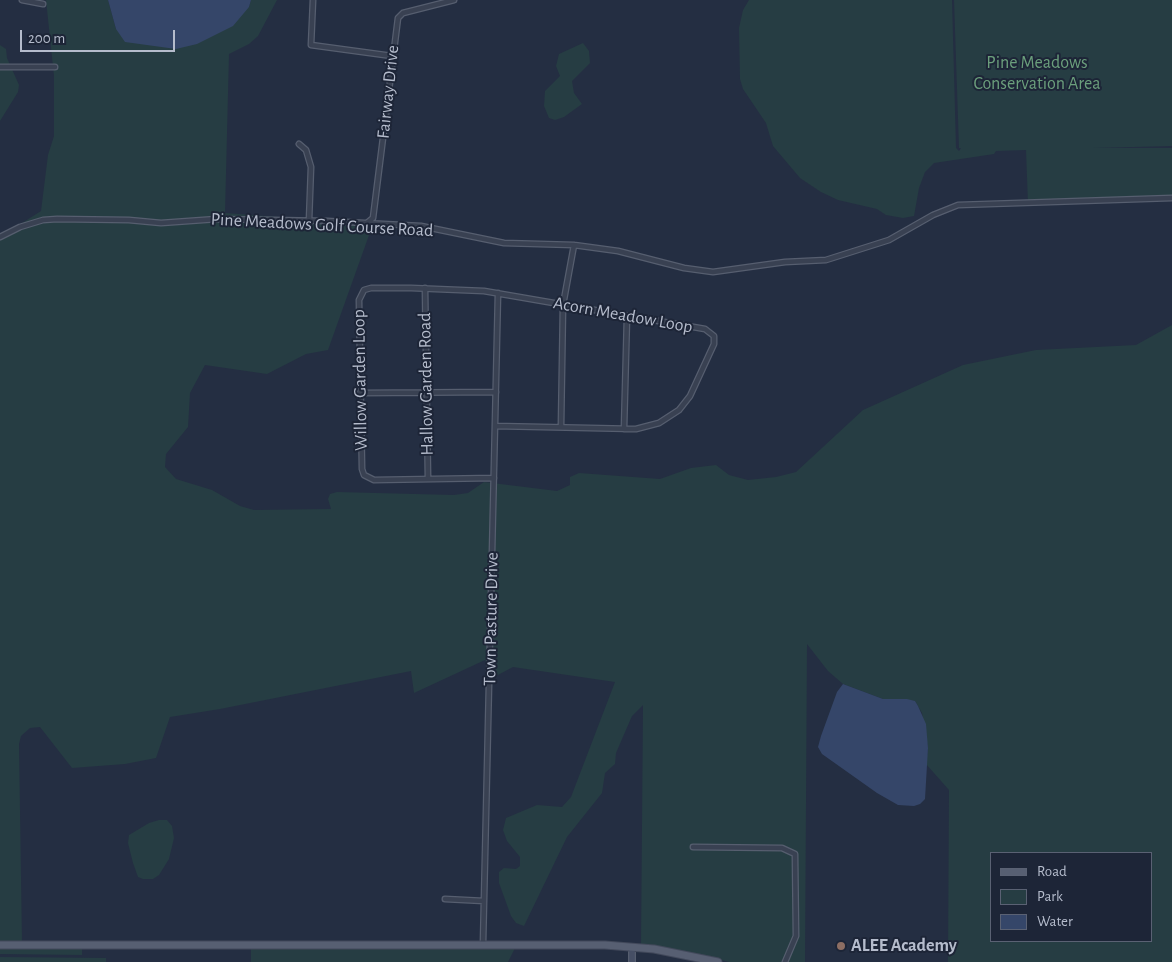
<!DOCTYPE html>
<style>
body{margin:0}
#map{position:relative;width:1172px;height:962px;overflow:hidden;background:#242e42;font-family:"Alegreya Sans",sans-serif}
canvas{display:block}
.legend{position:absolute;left:990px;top:852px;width:162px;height:90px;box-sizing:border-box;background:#1d2537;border:1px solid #5a6173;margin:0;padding:6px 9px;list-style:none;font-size:15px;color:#b5bccc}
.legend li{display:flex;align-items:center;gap:10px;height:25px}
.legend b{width:25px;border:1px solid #5a6173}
.scale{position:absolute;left:20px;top:30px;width:155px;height:22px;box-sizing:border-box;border:2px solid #b5bccc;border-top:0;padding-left:6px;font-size:15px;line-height:18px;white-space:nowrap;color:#b5bccc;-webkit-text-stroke:4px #1d2537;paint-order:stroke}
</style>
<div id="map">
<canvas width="1172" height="962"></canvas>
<ul class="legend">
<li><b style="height:6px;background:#575f72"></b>Road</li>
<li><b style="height:14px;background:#263d43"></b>Park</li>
<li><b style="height:14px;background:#354669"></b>Water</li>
</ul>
<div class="scale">200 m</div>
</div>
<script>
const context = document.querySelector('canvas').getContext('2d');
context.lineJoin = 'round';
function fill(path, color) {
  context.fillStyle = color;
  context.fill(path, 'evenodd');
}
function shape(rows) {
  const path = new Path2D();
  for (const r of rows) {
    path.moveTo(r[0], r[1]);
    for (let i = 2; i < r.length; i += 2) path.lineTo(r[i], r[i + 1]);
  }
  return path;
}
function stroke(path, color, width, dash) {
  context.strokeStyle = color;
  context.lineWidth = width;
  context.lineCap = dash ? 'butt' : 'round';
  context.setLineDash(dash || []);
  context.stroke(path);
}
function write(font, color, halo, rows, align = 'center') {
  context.font = font + ' "Alegreya Sans",sans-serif';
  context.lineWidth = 4;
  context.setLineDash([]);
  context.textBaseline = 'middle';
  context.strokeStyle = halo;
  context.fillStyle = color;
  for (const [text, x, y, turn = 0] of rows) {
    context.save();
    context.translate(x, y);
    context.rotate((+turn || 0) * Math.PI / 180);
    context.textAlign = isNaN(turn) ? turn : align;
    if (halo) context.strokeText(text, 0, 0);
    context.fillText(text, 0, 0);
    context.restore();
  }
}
const green = shape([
 [46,0,108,0,116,29,249,7,251,0,277,0,258,36,249,44,229,54,225,213,373,224,328,350,306,354,267,374,205,365,190,393,188,427,166,454,165,467,176,479,212,490,240,506,254,510,331,509,328,499,330,494,337,492,454,495,468,493,484,482,557,491,570,485,570,477,579,473,660,479,691,468,716,465,729,475,748,480,776,477,796,472,863,410,963,365,1036,350,1136,345,1172,325,1172,962,948,962,949,790,926,764,928,748,922,713,915,701,883,699,843,684,828,671,807,644,805,962,729,962,679,950,641,944,643,705,632,716,616,753,615,764,605,773,602,793,567,837,524,926,516,923,511,916,499,883,499,872,504,868,516,869,520,866,520,857,507,841,503,830,506,818,537,805,562,807,571,797,615,682,513,667,494,677,489,674,485,660,414,693,411,671,220,709,170,717,156,758,125,764,72,768,40,727,30,728,21,736,19,744,22,942,0,942,0,237,41,211,48,155,54,136,54,76],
 [991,853,1151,853,1151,941,991,941],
 [749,0,952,0,956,148,959,151,961,148,959,148,954,0,1172,0,1172,146,1093,148,1172,148,1172,201,1028,204,1026,150,996,151,994,154,934,163,925,172,919,188,914,216,903,218,886,215,877,209,838,200,821,192,800,178,773,146,766,123,743,89,740,79,739,28,743,10],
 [583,43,589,51,590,63,572,81,574,93,582,104,564,117,555,120,549,118,544,106,545,91,560,76,556,66,559,54],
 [0,45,6,49,7,58,19,85,18,92,0,121],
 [159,820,167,820,172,826,174,838,169,859,159,875,153,879,143,879,138,877,133,863,128,843,129,835,149,823],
 [251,947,515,948,508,962,251,962],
 [0,948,82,948,82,955,0,954],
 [0,957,106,958,106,962,0,962]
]);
const water = shape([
 [108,0,251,0,249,7,233,26,197,44,176,49,125,42,116,29],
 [843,684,883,699,907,699,915,701,918,706,926,724,928,748,925,799,920,804,914,806,898,805,877,793,822,754,818,747,821,736,837,692]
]);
const street = shape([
 [22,0,43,4],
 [313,0,311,45,392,56],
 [0,67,55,67],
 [299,144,306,150,311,167,309,221],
 [367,223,373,218,398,18,403,13,454,0],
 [0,237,20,227,43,220,57,219,129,220,161,223,217,219,327,221,421,226,504,243,574,245,618,251,684,268,713,272,785,262,826,260,889,240,933,215,958,205,1172,198],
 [425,288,428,479],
 [360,393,496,392],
 [561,427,563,305,574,245],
 [624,429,627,316],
 [494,478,374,480,364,475,362,469,359,300,364,290,371,288,411,288,484,291,705,329,714,336,714,344,690,396,679,410,659,423,636,429,495,426],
 [693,847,782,848,795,854,796,936,785,962],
 [445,899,484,901],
 [483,944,498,293]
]);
const secondary = shape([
 [632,962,632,947]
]);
const primary = shape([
 [0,945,605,945,654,949,718,962]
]);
const markers = [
 [841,946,5,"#8d6e63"]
];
const parkNames = [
 ["Pine Meadows",1037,63],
 ["Conservation Area",1037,84]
];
const streetNames = [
 ["Fairway Drive",388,92,-84],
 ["Pine Meadows Golf Course Road",322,225,3],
 ["Acorn Meadow Loop",623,315,10],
 ["Willow Garden Loop",360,380,-91],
 ["Hallow Garden Road",426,384,-91],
 ["Town Pasture Drive",491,619,-89]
];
const poiNames = [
 ["ALEE Academy",851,946]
];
fill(green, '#263d43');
fill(water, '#354669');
stroke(street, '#565e6f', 7);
stroke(secondary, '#565e6f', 8);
stroke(primary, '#42495b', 9);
stroke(street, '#394152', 4.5);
stroke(secondary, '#464f65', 5.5);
stroke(primary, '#575f72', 7);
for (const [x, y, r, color] of markers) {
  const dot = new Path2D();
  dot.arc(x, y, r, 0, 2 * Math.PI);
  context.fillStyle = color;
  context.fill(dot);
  stroke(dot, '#1d2537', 2);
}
write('18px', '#6b9f7c', '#1d2537', parkNames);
write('18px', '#b5bccc', '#1d2537', streetNames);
write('bold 18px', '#b5bccc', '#1d2537', poiNames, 'left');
</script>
